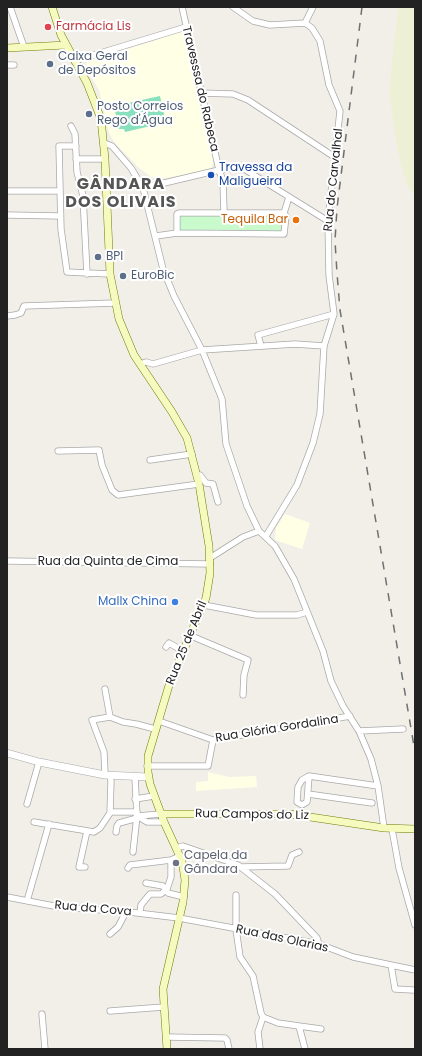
<!DOCTYPE html>
<meta charset="utf-8">
<style>
body{margin:0}
#map{position:relative;width:422px;height:1056px;overflow:hidden;background:#f2efe9;font-family:Poppins,sans-serif}
canvas{display:block}
.frame{position:absolute;inset:0;border:8px solid #222;pointer-events:none}
</style>
<div id="map">
<canvas width="422" height="1056"></canvas>
<div class="frame"></div>
</div>
<script>
const context = document.querySelector('canvas').getContext('2d');
context.lineJoin = 'round';
function fill(path, color) {
  context.fillStyle = color;
  context.fill(path, 'evenodd');
}
function shape(rows) {
  const path = new Path2D();
  for (const r of rows) {
    path.moveTo(r[0], r[1]);
    for (let i = 2; i < r.length; i += 2) path.lineTo(r[i], r[i + 1]);
  }
  return path;
}
function stroke(path, color, width, dash) {
  context.strokeStyle = color;
  context.lineWidth = width;
  context.lineCap = dash ? 'butt' : 'round';
  context.setLineDash(dash || []);
  context.stroke(path);
}
function write(font, color, halo, rows, align = 'center') {
  context.font = font + ' Poppins,sans-serif';
  context.lineWidth = 4;
  context.setLineDash([]);
  context.textBaseline = 'middle';
  context.strokeStyle = halo;
  context.fillStyle = color;
  for (const [text, x, y, turn = 0] of rows) {
    context.save();
    context.translate(x, y);
    context.rotate((+turn || 0) * Math.PI / 180);
    context.textAlign = isNaN(turn) ? turn : align;
    if (halo) context.strokeText(text, 0, 0);
    context.fillText(text, 0, 0);
    context.restore();
  }
}
const education = shape([
 [182,30,214,159,211,169,161,179,151,177,138,167,115,143,109,133,99,90,85,67,88,60,95,56,98,58,160,39,161,37],
 [285,514,310,523,302,549,275,540,276,528],
 [208,772,229,777,256,776,257,787,196,791,196,782,208,781]
]);
const farmland = shape([
 [398,7,415,7,415,196,406,184,397,147,389,92]
]);
const park = shape([
 [181,215,282,216,283,229,281,232,179,230]
]);
const pitch = shape([
 [160,96,165,119,167,119,168,122,125,132,124,129,119,129,114,106]
]);
const minor = shape([
 [10,7,24,47],
 [182,7,219,170,223,181,224,212],
 [233,7,253,21,270,25,305,23,313,7],
 [74,61,186,27],
 [7,65,14,65],
 [201,93,233,94,248,100,336,158],
 [71,126,75,134,77,172,83,196,87,274],
 [104,143,112,146,131,168,143,188,163,269,174,296,202,350,222,399,226,444,247,506,259,531,275,546,294,579,323,651,331,681,343,706,359,731,371,759,378,786,384,828],
 [76,146,59,146,61,229,67,272,110,274],
 [76,159,105,159],
 [143,188,219,170,241,167,328,221],
 [7,191,59,191],
 [284,213,289,197],
 [7,215,60,216],
 [156,236,177,233,284,234,286,216,284,213,179,213,177,214,177,233],
 [7,316,15,315,21,313,24,306,115,303],
 [261,346,258,335,334,314],
 [140,364,146,362,153,364,202,350,295,344,324,346],
 [58,451,99,450,102,465,112,490,118,495,199,484],
 [150,460,192,454],
 [197,475,200,475,206,483,213,484,218,502],
 [266,536,297,485,313,443,320,414,324,346,334,314,329,275,328,221,340,111,329,85,320,41,312,28,305,23],
 [210,558,243,537,259,531],
 [7,561,210,564],
 [204,605,256,615,297,615,307,612],
 [189,635,248,660,244,675,243,695],
 [166,647,169,643,183,651],
 [105,689,110,717],
 [159,721,213,740,350,716],
 [359,731,403,729],
 [147,766,208,766,213,740],
 [105,775,104,752,92,720,110,717,123,722,136,724,155,729],
 [309,776,307,802,302,805,297,802,298,787,302,780,309,776,378,786],
 [308,794,372,803],
 [135,799,154,796],
 [27,804,39,762],
 [110,812,137,812],
 [137,816,147,822,164,822],
 [34,822,94,832,100,828,110,813,111,781,110,776],
 [392,829,399,868,415,925],
 [116,832,117,826,119,823,134,819,137,816,161,814],
 [176,848,183,846,238,865,275,894,317,938,319,944],
 [133,852,137,816,135,777],
 [85,867,79,867,87,831],
 [240,867,288,866,292,855,299,852],
 [128,868,130,865,171,860,180,856],
 [146,883,163,886,168,893,184,897],
 [236,895,236,929,240,957,253,976,261,1013,263,1017,278,1023,299,1026,305,1049],
 [7,897,59,907,129,912,179,918,319,944,353,957,415,970],
 [27,901,49,824],
 [140,913,141,905,150,894,161,894,167,889,171,877,171,860],
 [110,934,118,927,126,912],
 [391,965,395,989,413,990],
 [110,1011,164,1007],
 [42,1014,45,1049],
 [299,1026,321,1029],
 [166,1037,225,1038,227,1040,229,1049],
 [260,1049,258,1032,263,1017]
]);
const tertiary = shape([
 [7,753,39,762,105,775,148,777]
]);
const secondary = shape([
 [52,7,61,35,87,83,101,119,105,159,110,274,119,319,134,355,172,412,187,438,199,484,209,546,210,573,206,598,170,682,148,756,148,772,150,784,164,822,182,861,185,880,183,902,163,989,167,1049],
 [7,48,66,45],
 [161,814,290,814,384,828,415,829]
]);
const rail = shape([
 [362,7,337,208,335,241,337,273,340,310,415,752]
]);
const markers = [
 [48,27,4,"#e0444e"],
 [50,64,4,"#5c6f8a"],
 [89,114,4,"#5c6f8a"],
 [211,175,4,"#1a4fb4"],
 [296,220,4,"#e8710a"],
 [98,257,4,"#5c6f8a"],
 [123,276,4,"#5c6f8a"],
 [175,602,4,"#3f7fe0"],
 [176,863,4,"#6b7280"]
];
const healthNames = [
 ["Farmácia Lis",56,27]
];
const serviceNames = [
 ["Caixa Geral",58,57],
 ["de Depósitos",58,71],
 ["Posto Correios",97,107],
 ["Rego d'Água",97,121],
 ["BPI",106,257],
 ["EuroBic",131,276]
];
const streetNames = [
 ["Travesssa do Rabeca",200,89,77],
 ["Rua do Carvalhal",334,180,-84],
 ["Rua da Quinta de Cima",108,562],
 ["Rua 25 de Abril",187,643,-68],
 ["Rua Glória Gordalina",277,729,-9],
 ["Rua Campos do Liz",252,815,1],
 ["Rua da Cova",93,909,5],
 ["Rua das Olarias",282,939,12]
];
const transitNames = [
 ["Travessa da",219,168],
 ["Maligueira",219,182]
];
const foodNames = [
 ["Tequila Bar",288,220]
];
const shopNames = [
 ["Mallx China",167,602]
];
const worshipNames = [
 ["Capela da",184,856],
 ["Gândara",184,870]
];
const districtNames = [
 ["GÂNDARA",121,185],
 ["DOS OLIVAIS",121,203]
];
fill(education, '#ffffe5');
fill(farmland, '#eef0d5');
fill(park, '#c8facc');
fill(pitch, '#88e0be');
stroke(minor, '#a9a9a9', 7);
stroke(tertiary, '#a9a9a9', 8);
stroke(secondary, '#707d05', 8);
stroke(minor, '#fff', 5.5);
stroke(tertiary, '#fff', 7);
stroke(secondary, '#f7fabf', 7);
stroke(rail, '#707070', 1.5, [8, 8]);
for (const [x, y, r, color] of markers) {
  const dot = new Path2D();
  dot.arc(x, y, r, 0, 2 * Math.PI);
  context.fillStyle = color;
  context.fill(dot);
  stroke(dot, '#fff', 1.5);
}
write('12px', '#be3a42', '#fff', healthNames, 'left');
write('12px', '#4e5e75', '#fff', serviceNames, 'left');
write('12px', '#222', '#fff', streetNames);
write('12px', '#164399', '#fff', transitNames, 'left');
write('12px', '#c56008', '#fff', foodNames, 'right');
write('12px', '#366cbe', '#fff', shopNames, 'right');
write('12px', '#5b616d', '#fff', worshipNames, 'left');
context.letterSpacing = '1px';
write('bold 16px', '#555', '#fff', districtNames);
context.letterSpacing = '0px';
</script>
